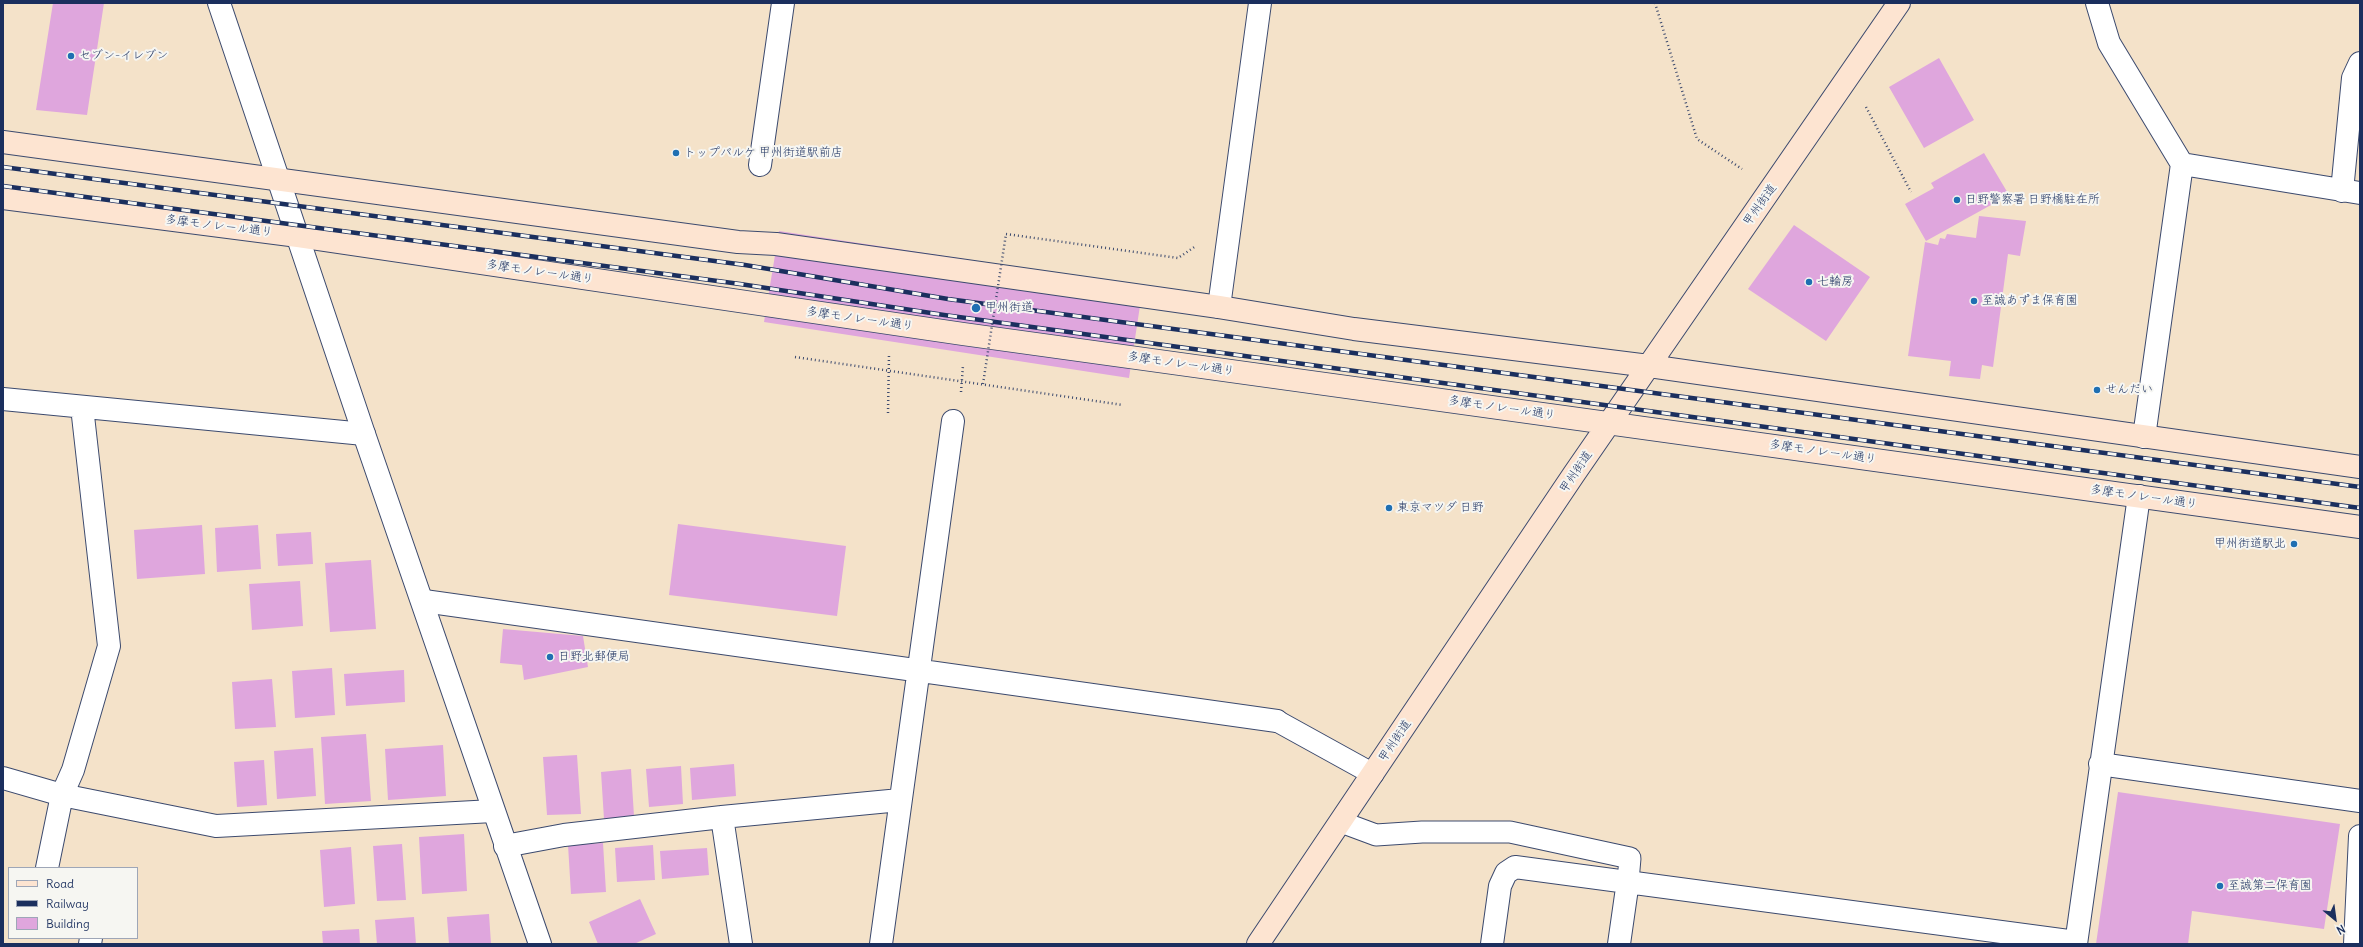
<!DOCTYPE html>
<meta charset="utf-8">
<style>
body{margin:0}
#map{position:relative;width:2363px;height:947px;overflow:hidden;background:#f4e2c9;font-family:Delius,sans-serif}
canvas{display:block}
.frame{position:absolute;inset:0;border:4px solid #1b2f5e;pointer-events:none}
.legend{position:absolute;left:8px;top:867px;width:130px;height:72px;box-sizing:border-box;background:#f6f6f2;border:1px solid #9ea6b7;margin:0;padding:5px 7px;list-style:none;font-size:12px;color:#1b2f5e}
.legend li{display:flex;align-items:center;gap:8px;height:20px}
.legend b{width:20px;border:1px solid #9ea6b7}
.north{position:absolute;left:2315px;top:899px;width:40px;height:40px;-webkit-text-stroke:3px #f6f6f2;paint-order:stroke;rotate:151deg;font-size:11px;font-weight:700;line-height:16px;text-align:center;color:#1b2f5e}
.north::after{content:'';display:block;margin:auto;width:14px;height:18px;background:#1b2f5e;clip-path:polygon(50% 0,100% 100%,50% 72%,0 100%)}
</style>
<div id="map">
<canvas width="2363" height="947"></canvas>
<div class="frame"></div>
<ul class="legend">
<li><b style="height:5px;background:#fde4d1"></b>Road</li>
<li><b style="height:5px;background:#1b2f5e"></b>Railway</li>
<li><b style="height:11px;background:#dfa6dd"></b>Building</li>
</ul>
<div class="north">N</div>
</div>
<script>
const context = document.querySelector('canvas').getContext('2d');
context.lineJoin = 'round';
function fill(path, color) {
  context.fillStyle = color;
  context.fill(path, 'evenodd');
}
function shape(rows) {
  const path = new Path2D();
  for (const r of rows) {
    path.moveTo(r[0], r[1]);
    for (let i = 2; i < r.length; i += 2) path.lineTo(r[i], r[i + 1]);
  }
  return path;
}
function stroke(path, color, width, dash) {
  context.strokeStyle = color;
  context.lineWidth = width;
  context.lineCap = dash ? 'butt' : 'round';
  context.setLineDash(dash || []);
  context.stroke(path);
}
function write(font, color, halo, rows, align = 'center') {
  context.font = font + ' Delius,"Klee One",sans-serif';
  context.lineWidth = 4;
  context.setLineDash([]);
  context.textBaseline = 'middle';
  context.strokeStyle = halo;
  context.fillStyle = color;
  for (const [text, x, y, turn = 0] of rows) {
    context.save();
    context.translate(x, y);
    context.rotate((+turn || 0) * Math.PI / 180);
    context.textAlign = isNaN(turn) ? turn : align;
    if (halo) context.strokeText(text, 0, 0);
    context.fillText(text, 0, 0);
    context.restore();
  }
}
const building = shape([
 [53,3,104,3,87,115,36,110],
 [1939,58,1974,120,1924,148,1889,87],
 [1984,153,2009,195,1926,241,1905,204,1934,188,1931,183],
 [1979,216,2026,221,2020,256,2008,254,1993,367,1982,365,1980,379,1949,376,1951,361,1908,356,1925,242,1938,245,1940,238,1945,239,1947,234,1976,238],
 [1794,225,1870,277,1826,341,1748,289],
 [779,231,1143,286,1129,378,764,322],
 [678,524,846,546,837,616,669,595],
 [202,525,205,574,137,579,134,530],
 [258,525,261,569,217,572,215,528],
 [311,532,313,564,278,566,276,534],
 [371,560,376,629,330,632,325,563],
 [300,581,303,626,252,630,249,584],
 [503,629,583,636,588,667,524,680,522,665,500,663],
 [332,668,335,715,295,718,292,671],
 [404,670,405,702,346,706,344,674],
 [272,679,276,727,235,729,232,682],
 [366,734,371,801,325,804,321,737],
 [443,745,446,796,388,800,385,749],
 [313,748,316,796,277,799,274,751],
 [577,755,581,814,547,815,543,757],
 [264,760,267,805,237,807,234,762],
 [734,764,736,796,692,800,690,768],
 [681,766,683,804,649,807,646,769],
 [631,769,634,816,604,819,601,772],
 [2118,792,2340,824,2324,929,2192,911,2188,944,2096,944],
 [464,834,467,891,422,894,419,837],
 [603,843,606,892,571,894,568,845],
 [402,844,406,900,377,901,373,846],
 [653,845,655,880,617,882,615,848],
 [351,847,355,904,324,907,320,850],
 [707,848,709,875,662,879,660,851],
 [640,899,656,934,634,944,598,944,589,922],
 [489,914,491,944,449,944,447,917],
 [414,917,416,944,377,944,375,920],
 [359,929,360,944,323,944,322,931]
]);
const path = shape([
 [1655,3,1697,139,1742,169],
 [1866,107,1911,192],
 [1006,234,1178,258,1196,246],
 [961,392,963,365],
 [888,413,889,354]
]);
const service = shape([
 [1277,721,1373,774],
 [1341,822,1376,835,1422,832,1510,832,1630,858,1628,881]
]);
const minor = shape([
 [2097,3,2109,43,2182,164,2144,437],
 [2182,164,2360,193],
 [760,165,783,3],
 [2342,191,2353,78,2360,63],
 [1219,307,1260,3],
 [3,399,364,434],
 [424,601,1277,721],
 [2100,764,2360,801],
 [3,778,62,795,216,826,493,811],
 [722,817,741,944],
 [505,846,564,835,722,817,900,800],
 [47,868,62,795,73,770,109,646,82,407],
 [90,944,91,938],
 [881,944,953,421],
 [1492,944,1500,886,1506,873,1515,867,2076,942],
 [1619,944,1628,881],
 [2076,944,2139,496],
 [2355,944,2360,836]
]);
const tertiary = shape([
 [219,3,364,434,540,944]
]);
const secondary = shape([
 [3,142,738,242,776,244,1219,307,1354,329,1649,366,2360,467],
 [3,198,298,236,963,334,2360,527],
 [1258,944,1574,474,1899,3]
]);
const rail = shape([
 [3,167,745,265,948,299,2360,487],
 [3,186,740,284,944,315,2360,508]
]);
const pathBridge = shape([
 [795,357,1123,405],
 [983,384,1006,234]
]);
const markers = [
 [71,56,4,"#1f6fb2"],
 [676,153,4,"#1f6fb2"],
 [1957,200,4,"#1f6fb2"],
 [1809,282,4,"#1f6fb2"],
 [1974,301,4,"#1f6fb2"],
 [976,308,5,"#1f6fb2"],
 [2097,390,4,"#1f6fb2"],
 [1389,508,4,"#1f6fb2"],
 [2294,544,4,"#1f6fb2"],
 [550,657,4,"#1f6fb2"],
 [2220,886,4,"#1f6fb2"]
];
const poiNames = [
 ["セブン-イレブン",79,56],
 ["トップパルケ 甲州街道駅前店",684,153],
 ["日野警察署 日野橋駐在所",1965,200],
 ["七輪房",1817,282],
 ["至誠あずま保育園",1982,301],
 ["甲州街道",985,308],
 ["せんだい",2105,390],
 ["東京マツダ 日野",1397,508],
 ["甲州街道駅北",2286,544,"right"],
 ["日野北郵便局",558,657],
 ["至誠第二保育園",2228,886]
];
const streetNames = [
 ["甲州街道",1760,205,-55],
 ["多摩モノレール通り",219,226,7],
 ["多摩モノレール通り",540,272,8],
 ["多摩モノレール通り",860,319,8],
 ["多摩モノレール通り",1181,364,8],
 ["多摩モノレール通り",1502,408,8],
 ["多摩モノレール通り",1823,452,8],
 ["甲州街道",1576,472,-56],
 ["多摩モノレール通り",2144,497,8],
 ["甲州街道",1395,741,-56]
];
fill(building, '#dfa6dd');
stroke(service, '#3c4a6e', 23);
stroke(minor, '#3c4a6e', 24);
stroke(tertiary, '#3c4a6e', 24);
stroke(secondary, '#3c4a6e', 24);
stroke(path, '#3c4a6e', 2.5, [1, 3]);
stroke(service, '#fff', 21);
stroke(minor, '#fff', 22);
stroke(tertiary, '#fff', 22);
stroke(secondary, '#fde4d1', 22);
stroke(rail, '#1b2f5e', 4.5);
stroke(rail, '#f6f6f2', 3, [9]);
stroke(pathBridge, '#3c4a6e', 2.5, [1, 3]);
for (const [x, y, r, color] of markers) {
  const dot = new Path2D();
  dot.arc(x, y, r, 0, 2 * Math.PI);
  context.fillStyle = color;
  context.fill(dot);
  stroke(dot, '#f6f6f2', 1.5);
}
write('12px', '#1b2f5e', '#f6f6f2', poiNames, 'left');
write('12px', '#1b2f5e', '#f6f6f2', streetNames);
</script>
